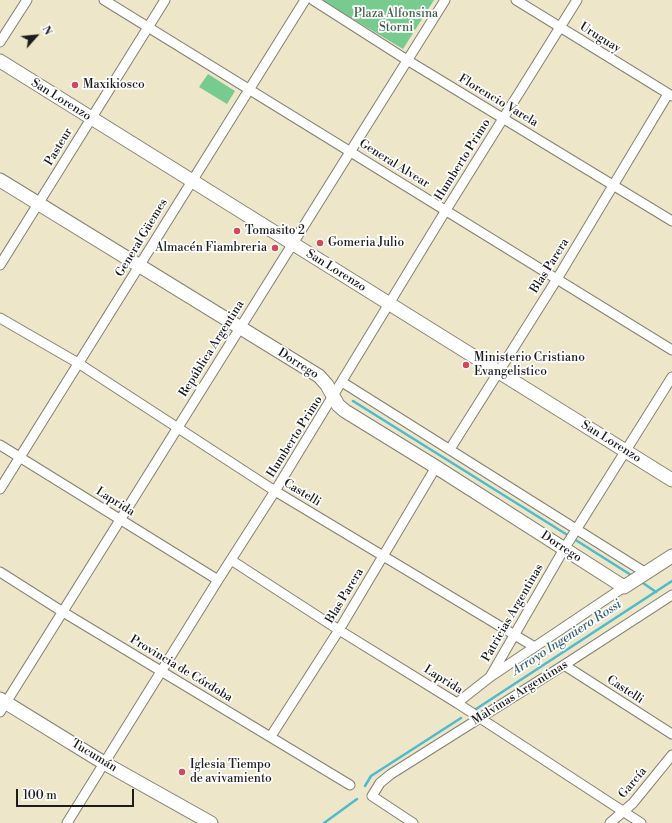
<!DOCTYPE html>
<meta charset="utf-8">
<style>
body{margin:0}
#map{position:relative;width:672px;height:823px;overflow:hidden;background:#ede6c8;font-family:"Libre Bodoni",serif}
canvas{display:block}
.north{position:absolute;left:16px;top:16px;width:40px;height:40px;-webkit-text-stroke:3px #fff;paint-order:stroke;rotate:63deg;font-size:11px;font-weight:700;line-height:16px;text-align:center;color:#1c1c1c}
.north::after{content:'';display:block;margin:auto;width:14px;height:18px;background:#1c1c1c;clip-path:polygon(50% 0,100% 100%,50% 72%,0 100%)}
.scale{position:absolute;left:16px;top:789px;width:118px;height:18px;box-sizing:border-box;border:2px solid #1c1c1c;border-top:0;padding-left:5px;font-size:12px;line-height:14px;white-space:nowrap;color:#1c1c1c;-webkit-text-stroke:3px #fff;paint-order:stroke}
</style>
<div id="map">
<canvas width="672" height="823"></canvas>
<div class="north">N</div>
<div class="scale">100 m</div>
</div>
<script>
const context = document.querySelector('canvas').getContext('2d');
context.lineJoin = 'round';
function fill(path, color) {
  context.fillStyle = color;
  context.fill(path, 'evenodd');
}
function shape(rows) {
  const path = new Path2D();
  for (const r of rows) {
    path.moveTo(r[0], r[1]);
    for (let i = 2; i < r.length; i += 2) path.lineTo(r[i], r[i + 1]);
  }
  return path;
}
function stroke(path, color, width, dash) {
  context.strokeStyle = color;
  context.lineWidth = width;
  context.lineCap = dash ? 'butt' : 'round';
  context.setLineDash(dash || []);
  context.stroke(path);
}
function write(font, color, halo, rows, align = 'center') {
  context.font = font + ' "Libre Bodoni",serif';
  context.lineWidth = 3.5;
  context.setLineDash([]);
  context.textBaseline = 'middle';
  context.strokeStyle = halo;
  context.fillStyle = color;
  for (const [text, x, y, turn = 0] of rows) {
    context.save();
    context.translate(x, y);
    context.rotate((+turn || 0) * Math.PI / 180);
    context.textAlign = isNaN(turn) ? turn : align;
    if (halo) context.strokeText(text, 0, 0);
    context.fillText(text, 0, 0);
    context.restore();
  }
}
const green = shape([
 [321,0,434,0,403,49],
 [208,74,235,91,227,104,199,87]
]);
const stream = shape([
 [353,401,569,536],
 [574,539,631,575],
 [643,583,656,592],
 [473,711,672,581],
 [365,786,371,776,461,718],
 [324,823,357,799]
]);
const street = shape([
 [104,0,672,350],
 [313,0,407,60,672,221],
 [516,0,672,96],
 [0,42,27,0],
 [0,265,165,0],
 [0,318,78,363,275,491,533,646],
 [342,382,646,573],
 [0,445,218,580],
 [450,449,557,279,668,94],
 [0,489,305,0],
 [231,560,339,630,457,703,641,823],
 [0,572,63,612,350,785],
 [564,665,672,734],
 [490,677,564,549,672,377],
 [457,703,490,677,624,587],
 [0,712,445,0],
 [271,736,339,630,436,467],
 [67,823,218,580,275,491,446,210,577,0],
 [413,823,372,796,380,783,391,774,564,665,672,595],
 [610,823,633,803,672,755]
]);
const secondary = shape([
 [0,61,672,480],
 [0,180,319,376,327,385,338,405,345,411,436,467,624,587,672,556],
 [0,699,104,763,211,823]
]);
const markers = [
 [75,85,4,"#d1495b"],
 [237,231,4,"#d1495b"],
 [320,243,4,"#d1495b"],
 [275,248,4,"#d1495b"],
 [466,365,4,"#d1495b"],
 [182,772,4,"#d1495b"]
];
const parkNames = [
 ["Plaza Alfonsina",396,14],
 ["Storni",396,28]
];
const streetNames = [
 ["Uruguay",600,38,32],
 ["San Lorenzo",61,100,32],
 ["Florencio Varela",498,101,31],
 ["Pasteur",59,147,-59],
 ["Humberto Primo",463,160,-58],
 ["General Alvear",394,164,32],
 ["General Güemes",142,238,-59],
 ["Blas Parera",550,266,-58],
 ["San Lorenzo",336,271,32],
 ["República Argentina",212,349,-58],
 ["Dorrego",298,364,32],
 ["Humberto Primo",295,437,-58],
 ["San Lorenzo",611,442,32],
 ["Castelli",302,493,31],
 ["Laprida",115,502,32],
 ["Dorrego",561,547,33],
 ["Blas Parera",345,596,-59],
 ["Patricias Argentinas",513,613,-60],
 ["Provincia de Córdoba",181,669,31],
 ["Laprida",443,680,32],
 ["Castelli",625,690,33],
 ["Malvinas Argentinas",520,693,-32],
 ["Tucumán",94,756,31],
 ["García",633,783,-50]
];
const poiNames = [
 ["Maxikiosco",83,85],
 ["Tomasito 2",245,231],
 ["Gomeria Julio",328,243],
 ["Almacén Fiambreria",267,248,"right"],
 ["Ministerio Cristiano",474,358],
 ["Evangelistico",474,372],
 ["Iglesia Tiempo",190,765],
 ["de avivamiento",190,779]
];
const waterNames = [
 ["Arroyo Ingeniero Rossi",567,638,-33]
];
fill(green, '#77cb8e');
stroke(stream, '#50bacd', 2.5);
stroke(street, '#848172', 11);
stroke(secondary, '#848172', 15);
stroke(street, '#fff', 9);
stroke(secondary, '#fff', 13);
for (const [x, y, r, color] of markers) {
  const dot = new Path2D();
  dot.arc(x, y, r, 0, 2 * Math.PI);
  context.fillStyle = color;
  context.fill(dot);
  stroke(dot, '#fff', 1.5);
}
write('12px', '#40624a', '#fff', parkNames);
write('12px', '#1c1c1c', '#fff', streetNames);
write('12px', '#1c1c1c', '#fff', poiNames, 'left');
write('italic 13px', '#33636c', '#fff', waterNames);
</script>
